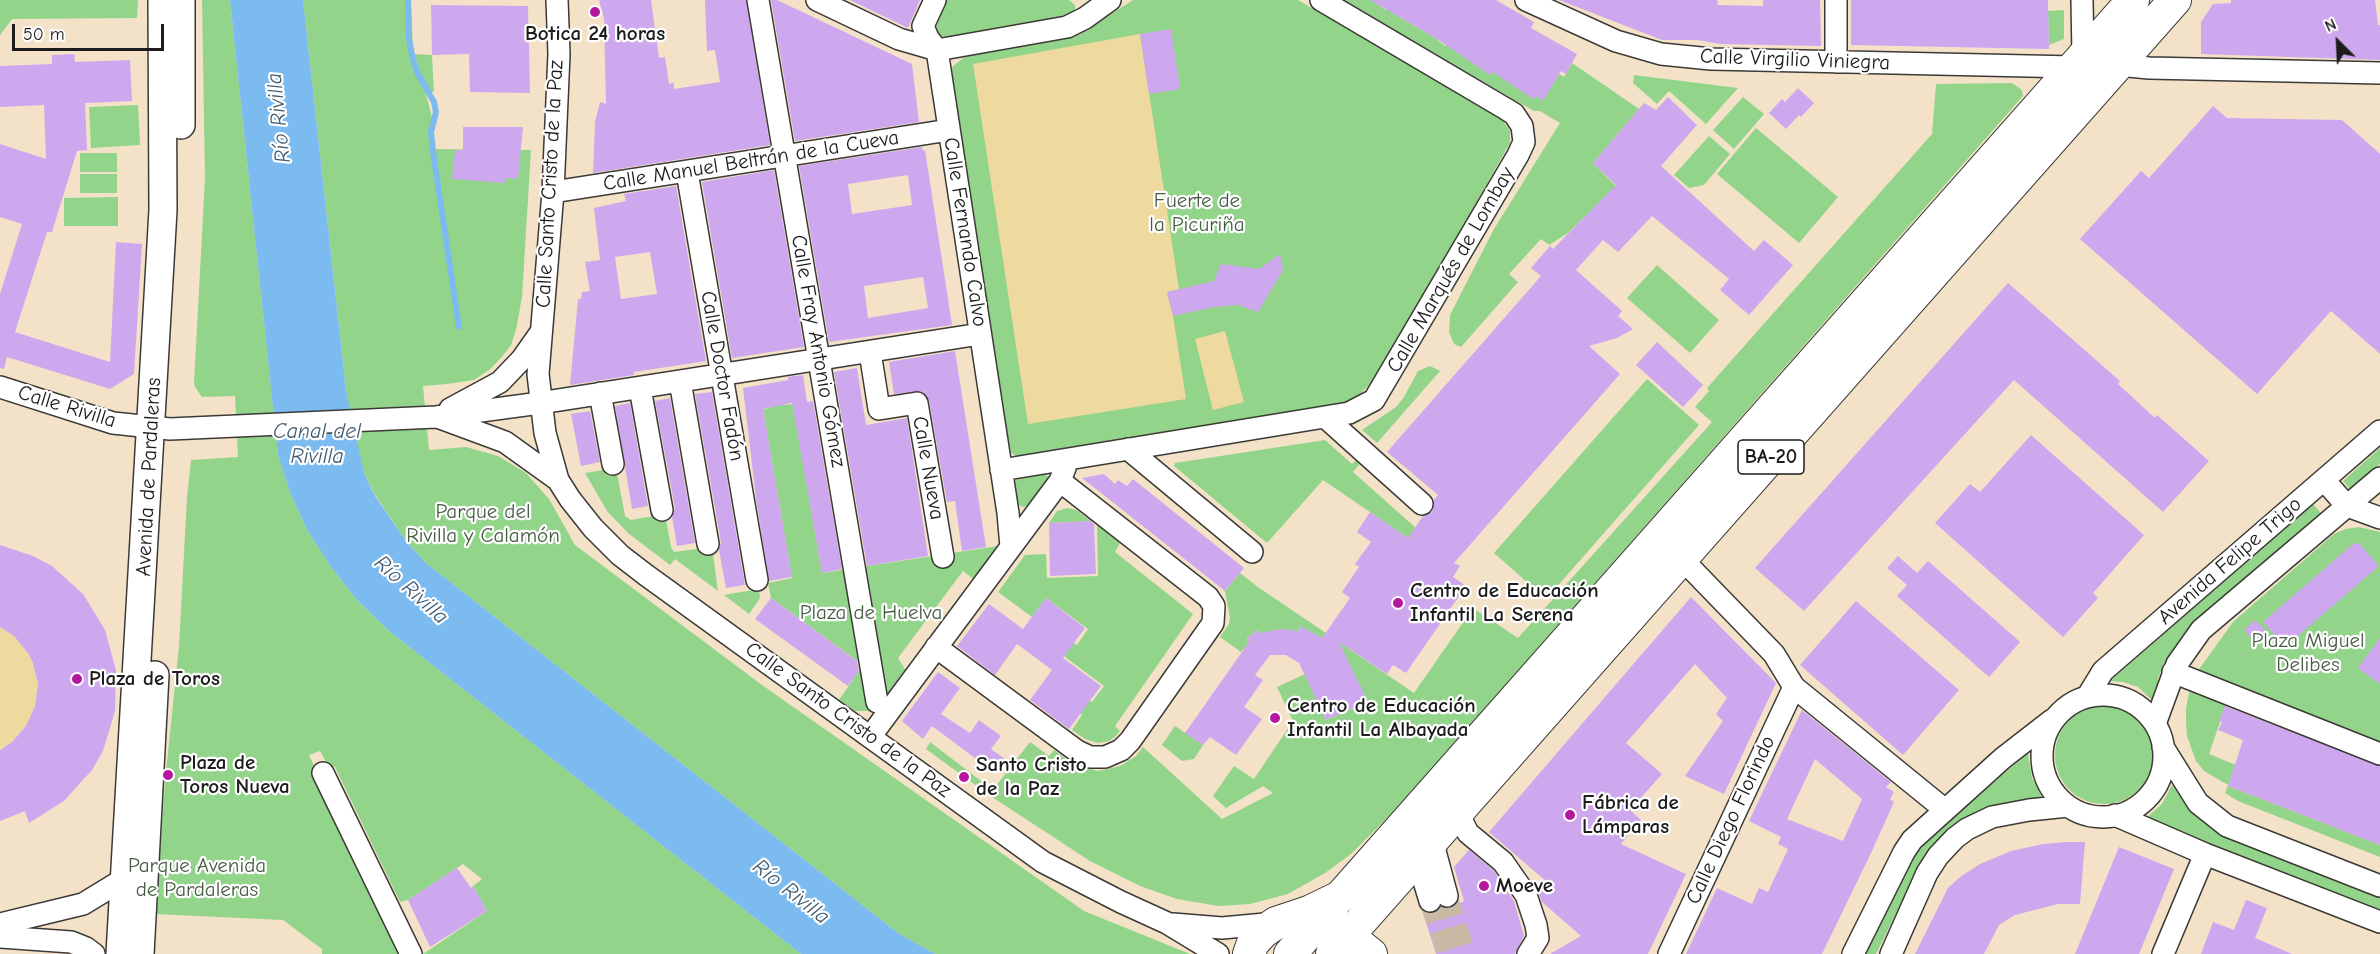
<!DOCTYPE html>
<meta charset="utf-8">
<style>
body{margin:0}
#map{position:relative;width:2380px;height:954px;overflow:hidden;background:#f3e2c7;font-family:"Comic Neue",sans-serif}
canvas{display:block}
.north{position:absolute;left:2308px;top:12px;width:60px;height:60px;-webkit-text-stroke:4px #fff;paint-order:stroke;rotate:336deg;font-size:16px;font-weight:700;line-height:24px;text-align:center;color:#1c1c1c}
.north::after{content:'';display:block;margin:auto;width:21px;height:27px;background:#1c1c1c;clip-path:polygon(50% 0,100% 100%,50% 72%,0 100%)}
.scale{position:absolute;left:12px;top:24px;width:152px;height:27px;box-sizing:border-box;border:3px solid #1c1c1c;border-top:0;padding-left:8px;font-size:18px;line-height:21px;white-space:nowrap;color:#1c1c1c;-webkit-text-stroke:4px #fff;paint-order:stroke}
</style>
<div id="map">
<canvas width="2380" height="954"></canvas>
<div class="north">N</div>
<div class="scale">50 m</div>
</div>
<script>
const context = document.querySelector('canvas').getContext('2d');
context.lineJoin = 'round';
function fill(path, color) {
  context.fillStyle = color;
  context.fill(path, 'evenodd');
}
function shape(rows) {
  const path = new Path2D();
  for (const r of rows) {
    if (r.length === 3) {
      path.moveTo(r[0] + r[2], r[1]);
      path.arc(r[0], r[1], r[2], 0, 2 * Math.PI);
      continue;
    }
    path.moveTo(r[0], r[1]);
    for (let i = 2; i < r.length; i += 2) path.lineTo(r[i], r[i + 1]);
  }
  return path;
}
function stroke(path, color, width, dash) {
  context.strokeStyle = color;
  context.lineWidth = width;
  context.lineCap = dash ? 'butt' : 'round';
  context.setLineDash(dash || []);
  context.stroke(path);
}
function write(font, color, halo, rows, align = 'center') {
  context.font = font + ' "Comic Neue",sans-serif';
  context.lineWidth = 4.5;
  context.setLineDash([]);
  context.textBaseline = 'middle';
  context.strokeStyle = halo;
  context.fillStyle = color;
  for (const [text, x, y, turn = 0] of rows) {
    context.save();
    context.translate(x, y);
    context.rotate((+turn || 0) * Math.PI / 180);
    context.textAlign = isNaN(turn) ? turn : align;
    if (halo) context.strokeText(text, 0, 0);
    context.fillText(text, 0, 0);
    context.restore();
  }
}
const green = shape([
 [0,0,138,0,137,18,12,19,0,35],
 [202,0,230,0,278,454,290,492,307,530,331,567,357,600,389,631,801,954,423,954,487,911,473,886,482,879,463,864,408,900,400,902,335,767,328,765,320,751,309,755,399,954,322,954,322,949,283,920,155,914,165,782,179,646,187,498,191,460,238,457,235,396,202,397,195,387,194,383,205,178],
 [303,0,411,0,413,54,432,55,434,92,425,91,432,117,435,149,531,150,522,297,516,330,511,345,501,358,489,370,474,380,447,384,423,386,429,450,466,447,498,456,526,473,549,499,575,545,762,685,1084,911,1190,954,935,954,898,933,426,563,406,541,375,495,364,473,354,433,346,390],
 [946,0,1069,0,1075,5,1075,9,1070,15,944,37,940,35,936,28],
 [1133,0,1298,0,1501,118,1510,131,1510,143,1377,377,1357,397,1333,407,1017,456,1008,451,950,73,953,66,966,56,1080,34],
 [1341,0,1371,0,1386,10,1390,3,1394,14,1434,37,1445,46,1449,42,1464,57,1490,75,1494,70,1533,99,1536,96,1543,100,1559,74,1564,77,1572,63,1639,109,1593,163,1616,186,1568,233,1549,245,1541,239,1509,274,1518,282,1461,347,1454,344,1449,332,1450,315,1494,229,1560,123,1540,111,1534,111],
 [2064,10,2064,39,2049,45,2048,11],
 [1634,75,1738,88,1706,124,1669,91,1657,104,1633,83],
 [2012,83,2022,90,2023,96,1399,806,1351,854,1325,873,1288,894,1250,904,1218,906,1177,899,1140,886,1090,861,989,795,1030,742,1049,756,1054,750,1074,765,1098,771,1120,766,1136,756,1143,747,1222,819,1273,793,1263,786,1226,808,1213,796,1234,766,1254,779,1293,721,1277,687,1305,674,1326,720,1367,702,1316,635,1307,630,1300,627,1298,632,1261,634,1258,630,1247,638,1249,643,1241,652,1220,637,1229,624,1230,618,1225,591,1240,573,1258,587,1414,693,1473,608,1518,638,1712,422,1695,407,1709,391,1707,388,1932,134,1936,84],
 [1743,97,1764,114,1734,149,1713,130],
 [138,105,140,145,91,148,89,107],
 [1756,128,1838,197,1799,243,1717,174],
 [1709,136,1730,154,1704,185,1689,188,1674,175],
 [80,153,117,153,117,172,80,172],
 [80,174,117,174,117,193,80,193],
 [118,197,118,226,64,226,64,198],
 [1657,265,1719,320,1690,353,1627,298],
 [1430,366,1440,371,1377,443,1362,430,1396,407,1404,397,1418,371],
 [1647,379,1699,425,1546,599,1494,553],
 [782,393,784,405,793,404,822,573,998,546,973,579,963,571,898,658,906,671,881,705,871,711,855,711,839,700,863,665,771,598,768,583,792,578,763,409,770,408],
 [1325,440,1352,464,1359,457,1363,460,1353,472,1435,545,1413,532,1408,538,1323,480,1267,543,1174,466,1175,463],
 [2380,448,2380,464,2351,490,2343,481],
 [616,468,625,516,631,520,665,514,671,547,674,552,712,547,718,591,675,559,670,565,628,533,607,511,585,473],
 [1046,474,1048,477,1027,506,1023,507,1017,504,1015,480],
 [2313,504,2321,513,2195,624,2179,642,2166,660,2158,678,2156,704,2138,687,2123,682,2110,681],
 [1068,508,1076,510,1091,521,1049,523,1057,511],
 [1097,525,1120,543,1115,552,1193,614,1115,726,1120,731,1116,736,1109,741,1098,743,1085,739,1072,730,1082,715,1073,708,1082,695,1092,702,1104,686,1057,651,1066,638,1077,645,1088,629,1046,598,1032,617,998,592,1025,555,1046,554,1047,578,1098,576],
 [2359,527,2380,532,2380,758,2228,699,2209,754,2236,765,2228,786,2380,845,2380,857,2238,801,2225,793,2228,785,2204,771,2196,761,2187,736,2186,722,2186,708,2192,679,2233,622,2334,534,2346,529],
 [759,589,760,598,749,614,724,595],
 [2104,755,49],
 [1175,726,1203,745,1194,759,1182,761,1162,745],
 [930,742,989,787,985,792,926,749],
 [2028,753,2032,778,2044,801,1998,805,1968,817,1933,847,1922,861,1876,954,1863,954,1913,855,1923,843],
 [2172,785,2196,816,2216,832,2380,897,2380,911,2145,819,2162,804]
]);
const sand = shape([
 [1140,34,1179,289,1167,292,1173,316,1186,399,1028,424,973,64],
 [1225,331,1244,402,1213,410,1195,339],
 [0,627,14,636,28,653,33,663,38,684,35,706,26,726,12,742,0,749]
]);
const water = shape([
 [230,0,303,0,346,390,364,473,375,496,406,541,426,563,898,933,935,954,801,954,389,631,357,600,331,567,307,530,290,492,278,455]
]);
const stream = shape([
 [408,0,409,39,413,60,418,74,434,102,436,112,431,132,433,152,459,327]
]);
const building = shape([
 [599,0,651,0,659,58,665,57,669,84,674,83,674,89,720,82,715,50,707,51,705,0,746,0,770,145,593,173,595,122,600,102,606,104,604,19],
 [771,0,777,0,912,64,919,122,795,141],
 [850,0,920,0,908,28],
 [1370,0,1496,0,1534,22,1531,28,1577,54,1566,74,1561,71,1543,101,1536,96,1533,99,1493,72,1490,75,1434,37],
 [1559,0,1717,0,1718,5,1763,6,1763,0,1820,0,1821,46,1721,44,1697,40,1662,40],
 [1851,0,2048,0,2049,49,1851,45],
 [2231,0,2375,0,2378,25,2380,25,2380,60,2201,54,2201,22,2213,4,2231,3],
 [431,5,528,6,530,93,470,92,469,54,432,55],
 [1171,29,1180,89,1149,94,1140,34],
 [74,54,75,62,130,60,132,101,85,103,87,150,77,151,52,232,47,232,15,332,110,362,116,242,142,244,134,374,110,389,7,357,4,369,0,368,0,294,22,224,0,217,0,144,46,159,44,105,0,107,0,66,52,64,52,55],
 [1798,88,1814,103,1801,117,1799,115,1786,129,1769,113,1782,99,1785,102],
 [1668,97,1697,125,1661,166,1754,251,1764,240,1793,265,1749,315,1720,290,1729,279,1652,216,1618,252,1603,240,1576,270,1622,311,1618,316,1633,329,1617,338,1589,346,1620,374,1454,563,1460,566,1453,577,1466,586,1406,673,1393,665,1387,674,1339,642,1368,702,1326,720,1299,663,1286,655,1270,655,1255,675,1263,680,1244,707,1262,719,1236,755,1210,737,1203,745,1185,733,1249,642,1247,638,1258,630,1261,633,1280,629,1299,631,1300,626,1322,638,1350,598,1342,592,1359,567,1355,564,1371,542,1357,532,1370,512,1408,538,1423,516,1432,512,1434,500,1438,495,1387,452,1541,276,1531,268,1550,246,1553,249,1616,185,1593,163,1644,103,1656,110],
 [2213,106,2227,118,2342,120,2380,154,2380,354,2331,311,2257,394,2080,239,2141,171,2149,178],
 [463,127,523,127,518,179,505,178,505,183,452,179,455,150,463,150],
 [922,147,923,151,925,150,952,325,829,342,799,166],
 [908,175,912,205,852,214,848,184],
 [923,277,928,308,868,318,864,286],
 [774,170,804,347,732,358,702,182],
 [676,186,706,361,634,372,634,375,570,385,578,299,581,299,582,292,590,291,585,262,600,260,594,208,626,201,624,194],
 [650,252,657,294,621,299,615,257],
 [1280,254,1283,270,1258,312,1238,305,1214,307,1173,316,1167,292,1214,281,1221,264,1259,269],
 [2008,283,2120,381,2118,384,2155,418,2157,415,2209,461,2163,512,2014,380,1804,611,1755,568],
 [1657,342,1703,385,1683,407,1636,365],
 [955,351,986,547,962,551,955,501,947,502,929,400,926,395,921,391,894,394,889,362],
 [857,368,866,425,907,418,928,556,867,566,834,372],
 [803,375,807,402,813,401,842,569,822,573,792,403,763,409,792,577,769,581,756,498,743,388,788,380,788,377],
 [712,392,745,585,726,588,719,550,721,542,695,394],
 [670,398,695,543,677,546,672,517,675,508,655,401],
 [630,403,648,506,632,509,615,406],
 [590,411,600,462,581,466,571,414],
 [2031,435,2144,535,2093,593,2098,598,2063,637,1935,523,1970,484,1980,492],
 [1104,474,1115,484,1118,480,1127,486,1133,479,1244,568,1225,591,1082,478],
 [1091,521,1094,524,1096,574,1050,576,1049,523],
 [2358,542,2379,566,2285,647,2263,622,2354,543,2356,545],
 [0,545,33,556,52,566,83,594,105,630,116,670,115,711,103,751,92,770,64,801,29,823,25,811,0,821,0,750,12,742,26,726,35,706,38,684,33,663,28,653,14,636,0,627],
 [1898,556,1917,573,1928,561,2020,642,1989,677,1897,596,1907,585,1887,568],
 [1691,597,1776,683,1724,794,1685,776,1723,721,1716,714,1727,698,1695,664,1626,743,1662,774,1630,810,1641,820,1621,844,1686,874,1648,954,1550,954,1581,936,1542,902,1538,892,1547,882,1489,832],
 [771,598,857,661,859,671,848,686,755,619],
 [1046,598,1085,628,1063,658,1101,686,1069,729,1030,700,1052,670,1017,644,995,675,957,646,989,604,1023,629],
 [1856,601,1959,690,1903,755,1800,665],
 [2255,620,2268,633,2256,643,2244,630],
 [2380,638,2380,684,2358,668],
 [938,672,960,688,941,714,970,733,979,720,1001,736,991,749,1005,759,995,773,932,726,923,739,902,721],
 [2225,706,2380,766,2380,845,2228,786,2243,740,2218,730,2222,722,2219,721],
 [1802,710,1891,782,1886,787,1894,792,1890,799,1894,802,1871,853,1822,954,1686,954,1717,888,1752,904,1759,888,1768,892,1788,849,1778,844,1781,837,1749,821],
 [1815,759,1862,799,1843,841,1787,819],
 [2067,842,2085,842,2080,904,2058,904,2015,915,1999,925,1984,954,1915,954,1948,888,1960,877,1980,864,2011,851,2043,844],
 [2119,847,2174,869,2139,954,2075,954],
 [1469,850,1494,871,1514,901,1524,936,1515,954,1436,954,1423,913,1433,913,1442,907,1451,908,1464,901,1454,867],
 [457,868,471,888,473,886,487,911,430,947,408,900],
 [2246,900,2267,908,2255,938,2292,954,2201,954,2213,922,2234,930]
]);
const minorTunnel = shape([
 [1447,896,1465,954],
 [1430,901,1448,954]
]);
const minor = shape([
 [557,0,559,54,553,192,538,374,545,433,558,480,570,499,593,528,620,555,646,575,1043,862,1121,902,1167,923,1218,954],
 [758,0,877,702],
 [817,0,899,39,937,50,1067,27,1085,18,1110,0],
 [935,0,923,26,928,38,937,50,1008,513,1011,547],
 [1526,0,1616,41,1661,54,1711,59,2074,67],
 [1836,0,1836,62],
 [2082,0,2083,57],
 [2118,65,2149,68,2380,73],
 [687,172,757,580],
 [553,192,949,130],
 [870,352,879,409,917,403,943,557],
 [680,381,708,544],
 [0,387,113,423,170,429,436,417,540,403,980,334],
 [640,388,662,510],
 [600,393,613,464],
 [450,409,500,382,522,359,541,332],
 [1325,417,1422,504],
 [440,418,505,442,558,480],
 [1128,449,1252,552],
 [1001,470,1349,413,1374,400,1518,155,1524,142,1522,126,1514,114,1506,109,1321,0],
 [2324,480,2347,506,2380,518],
 [1681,558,1774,654,1794,687,1944,809],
 [936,647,1077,751,1090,757,1105,757,1121,750,1130,741,1213,623,1214,606,1208,597,1060,481],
 [2173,672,2380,754],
 [2103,756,61],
 [2087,697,2103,671,2380,431],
 [2155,724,2177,664,2201,630,2380,478],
 [870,737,1060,481,1065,468],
 [2163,747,2198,803,2227,826,2380,886],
 [323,773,411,954],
 [1461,808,1462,821,1468,833,1503,862,1526,895,1536,925,1538,938,1528,954],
 [2115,815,2205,854,2380,922],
 [1437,835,1435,851,1447,896],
 [1421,854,1420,868,1430,901],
 [0,924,83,904,124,879,134,870],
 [1173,924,1222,928,1276,923],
 [0,937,71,942,86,948,94,954],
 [1669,954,1794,687],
 [1853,954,1904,852,1912,840,2003,758,2052,720],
 [1891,954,1927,873,1938,856,1955,838,1967,829,1992,817,2029,810,2068,806],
 [2163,954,2205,854]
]);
const major = shape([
 [181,0,181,125],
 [120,954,163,210,162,0],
 [140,954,155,675]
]);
const highway = shape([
 [1333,924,1371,954],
 [1249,954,1253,943,1263,932,1276,923,1309,912,1340,897,2133,0],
 [1290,954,1333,905],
 [1332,954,2175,0]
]);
const markers = [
 [595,12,6,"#b5179e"],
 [1398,603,6,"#b5179e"],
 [77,679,6,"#b5179e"],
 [1275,718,6,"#b5179e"],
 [168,775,6,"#b5179e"],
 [964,777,6,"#b5179e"],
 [1570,815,6,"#b5179e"],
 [1484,886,6,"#b5179e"]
];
const shields = [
 [1771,457,66]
];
const shieldNames = [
 ["BA-20",1771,457]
];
const poiNames = [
 ["Botica 24 horas",595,34,"center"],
 ["Centro de Educación",1410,591],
 ["Infantil La Serena",1410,615],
 ["Plaza de Toros",89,679],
 ["Centro de Educación",1287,706],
 ["Infantil La Albayada",1287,730],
 ["Plaza de",180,763],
 ["Toros Nueva",180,787],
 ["Santo Cristo",976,765],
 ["de la Paz",976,789],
 ["Fábrica de",1582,803],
 ["Lámparas",1582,827],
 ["Moeve",1496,886]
];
const streetNames = [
 ["Calle Virgilio Viniegra",1795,60,2],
 ["Calle Manuel Beltrán de la Cueva",751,161,-9],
 ["Calle Santo Cristo de la Paz",550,184,-87],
 ["Calle Fernando Calvo",965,232,81],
 ["Calle Marqués de Lombay",1451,270,-60],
 ["Calle Fray Antonio Gómez",818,351,80],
 ["Calle Doctor Fadón",722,376,80],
 ["Calle Rivilla",67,407,17],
 ["Calle Nueva",928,468,80],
 ["Avenida de Pardaleras",149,477,-87],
 ["Avenida Felipe Trigo",2230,561,-41],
 ["Calle Santo Cristo de la Paz",848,720,36],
 ["Calle Diego Florindo",1731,820,-65]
];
const parkNames = [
 ["Fuerte de",1197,201],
 ["la Picuriña",1197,225],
 ["Parque del",483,512],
 ["Rivilla y Calamón",483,536],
 ["Plaza de Huelva",871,613],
 ["Plaza Miguel",2308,641],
 ["Delibes",2308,665],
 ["Parque Avenida",197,866],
 ["de Pardaleras",197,890]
];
const waterNames = [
 ["Río Rivilla",279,118,-96],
 ["Canal del",317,432],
 ["Rivilla",317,457],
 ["Río Rivilla",411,590,42],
 ["Río Rivilla",791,892,38]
];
fill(green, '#93d48b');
fill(sand, '#eeda9e');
fill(water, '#7bbbf0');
stroke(stream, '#7bbbf0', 6);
fill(building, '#cea8ef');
stroke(minorTunnel, '#c8baa5', 21, [21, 10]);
stroke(minor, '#3c3a36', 24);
stroke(major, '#3c3a36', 30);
stroke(highway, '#3c3a36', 34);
stroke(minor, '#fff', 21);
stroke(major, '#fff', 27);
stroke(highway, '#fff', 32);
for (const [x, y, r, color] of markers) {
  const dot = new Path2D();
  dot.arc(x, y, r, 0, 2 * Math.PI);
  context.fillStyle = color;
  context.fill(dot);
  stroke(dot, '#fff', 2);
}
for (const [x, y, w] of shields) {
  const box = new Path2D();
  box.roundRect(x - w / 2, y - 17, w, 34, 4.5);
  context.fillStyle = '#fff';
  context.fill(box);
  stroke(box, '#1c1c1c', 1.5);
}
write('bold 20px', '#1c1c1c', null, shieldNames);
write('bold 21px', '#1c1c1c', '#fff', poiNames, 'left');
write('21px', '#1c1c1c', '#fff', streetNames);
write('21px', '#465c43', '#fff', parkNames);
write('italic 22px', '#425c71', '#fff', waterNames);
</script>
